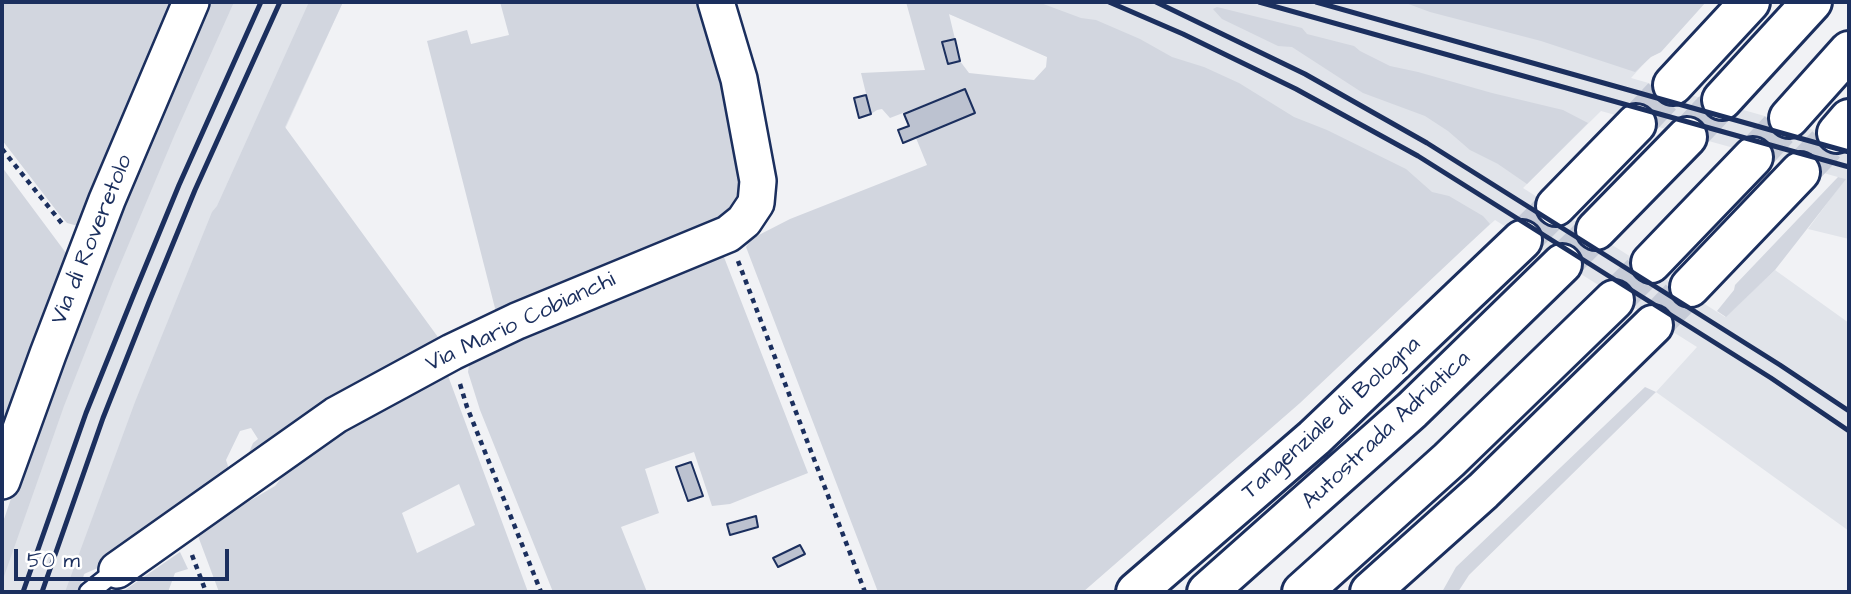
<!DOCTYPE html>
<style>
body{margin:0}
#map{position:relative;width:1851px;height:594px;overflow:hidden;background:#f1f2f5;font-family:"Architects Daughter",sans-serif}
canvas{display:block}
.frame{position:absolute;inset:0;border:4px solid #1b2f5e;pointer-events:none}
.scale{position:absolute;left:14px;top:549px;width:215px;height:32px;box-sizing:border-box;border:4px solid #1b2f5e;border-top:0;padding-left:9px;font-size:21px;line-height:24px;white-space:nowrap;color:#1b2f5e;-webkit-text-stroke:5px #fff;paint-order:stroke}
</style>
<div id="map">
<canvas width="1851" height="594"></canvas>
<div class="frame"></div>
<div class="scale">50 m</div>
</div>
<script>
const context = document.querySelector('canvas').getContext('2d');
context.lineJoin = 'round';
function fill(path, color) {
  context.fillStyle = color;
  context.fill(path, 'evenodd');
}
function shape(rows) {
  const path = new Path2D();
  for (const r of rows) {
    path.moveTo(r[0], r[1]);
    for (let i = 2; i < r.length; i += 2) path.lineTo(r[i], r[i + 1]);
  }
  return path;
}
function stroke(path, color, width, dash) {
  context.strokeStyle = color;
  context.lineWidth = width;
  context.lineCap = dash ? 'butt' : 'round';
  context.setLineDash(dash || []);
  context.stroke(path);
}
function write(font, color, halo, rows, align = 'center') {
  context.font = font + ' "Architects Daughter",sans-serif';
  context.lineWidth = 7;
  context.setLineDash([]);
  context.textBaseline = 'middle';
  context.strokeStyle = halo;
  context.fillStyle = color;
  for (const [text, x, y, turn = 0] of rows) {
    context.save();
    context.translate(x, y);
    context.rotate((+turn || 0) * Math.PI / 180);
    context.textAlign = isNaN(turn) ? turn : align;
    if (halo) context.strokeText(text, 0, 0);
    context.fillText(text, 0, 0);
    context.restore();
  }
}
const built = shape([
 [208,2,343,2,92,553,78,592,2,592,2,525],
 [919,2,1551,2,1661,52,1650,57,1631,78,1849,140,1849,239,1808,229,1845,179,1601,111,1523,188,1725,317,1775,270,1849,323,1849,531,1656,392,1697,347,1495,220,1463,249,991,31]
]);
const green = shape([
 [2,2,175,2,78,226,67,223,59,214,2,140],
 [208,2,234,2,175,134,114,279,64,406,2,582,2,525,20,472,142,152],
 [309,2,343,2,285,127,443,344,252,461,248,455,253,443,258,439,251,428,240,431,226,460,230,472,100,567,84,574,78,592,65,592,135,402,212,212,217,206],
 [500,2,699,2,720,67,747,179,734,213,498,320,427,41,467,30,471,44,509,35],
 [906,2,1038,2,1081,18,1096,20,1140,39,1172,57,1204,67,1239,83,1294,117,1327,130,1406,169,1432,192,1449,196,1483,216,1490,224,1300,403,1083,592,878,592,746,247,751,239,790,219,927,165,916,138,975,113,965,89,890,118,882,109,877,110,871,114,861,73,925,70],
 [949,14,1047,57,1046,67,1034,80,969,73,960,61,948,63,943,42,955,39],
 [1403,2,1706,2,1661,52,1651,57,1635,72,1541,41,1430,12],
 [1217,7,1302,28,1307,34,1354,46,1360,51,1390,66,1418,72,1492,93,1563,110,1588,123,1527,184,1498,164,1470,150,1448,131,1425,116,1363,93,1292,47,1278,46,1222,19,1213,9],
 [2,167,66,253,2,433],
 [1838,177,1846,179,1775,270,1726,317,1717,311,1734,290,1735,285],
 [722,252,808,473,730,504,712,506,694,452,645,469,659,513,621,527,647,592,553,592,480,410,468,372,470,358],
 [447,373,528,592,219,592,198,536,197,527,224,516,275,486,303,451],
 [459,484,475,525,417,553,402,513],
 [1645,387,1656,392,1469,575,1458,592,1442,592,1456,567],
 [180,552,188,569,175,573,168,592,122,592]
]);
const building = shape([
 [955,39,960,61,948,64,942,42,955,39],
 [965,89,975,113,903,143,898,130,909,126,904,114,965,89],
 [866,95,871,114,859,118,854,98,866,95],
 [691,462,703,496,688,501,676,467,691,462],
 [756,516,758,527,730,535,727,524,756,516],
 [800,545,805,554,778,567,773,558,800,545]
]);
const highwayTunnel = shape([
 [1636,124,1673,85],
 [1687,137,1722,100],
 [1753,157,1789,118],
 [1800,172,1837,133],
 [1522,240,1556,206],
 [1562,264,1596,230],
 [1614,300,1651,263],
 [1653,325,1690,287]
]);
const path = shape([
 [2,149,64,226],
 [738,261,865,592],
 [460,384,467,407,541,592],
 [192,555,206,592]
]);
const lane = shape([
 [89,592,117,570]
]);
const street = shape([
 [2,481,48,354,107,200,191,2],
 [117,570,336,415,452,352,517,321,728,234,744,221,756,203,758,181,739,79,716,2]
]);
const highway = shape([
 [1673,85,1750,2],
 [1722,100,1812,2],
 [1789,118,1849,51],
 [1837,133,1849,119],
 [1556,206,1636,124],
 [1596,230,1687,137],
 [1651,263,1753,157],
 [1690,287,1800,172],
 [1136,592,1314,438,1522,240],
 [1207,592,1412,410,1562,264],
 [1302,592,1449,460,1614,300],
 [1370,592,1483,491,1653,325]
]);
const rail = shape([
 [1109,2,1183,34,1296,89,1418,156,1771,378,1849,431],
 [1156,2,1305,74,1427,143,1780,365,1849,411],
 [1259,2,1849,167],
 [1316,2,1849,152],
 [23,592,86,413,134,294,179,185,261,2],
 [42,592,103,418,149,302,195,190,280,2]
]);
const streetNames = [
 ["Via di Roveretolo",93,240,-68],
 ["Via Mario Cobianchi",521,323,-25],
 ["Tangenziale di Bologna",1332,419,-42],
 ["Autostrada Adriatica",1387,431,-43]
];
fill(built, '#e1e4ea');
fill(green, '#d2d6df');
fill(building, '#bcc2d0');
stroke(building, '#1b2f5e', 2);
stroke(highwayTunnel, '#c6cbd7', 38, [38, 19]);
stroke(lane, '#1b2f5e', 23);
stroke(street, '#1b2f5e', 40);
stroke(highway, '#1b2f5e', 44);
stroke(path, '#1b2f5e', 4.5, [5, 5]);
stroke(lane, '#fff', 18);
stroke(street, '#fff', 35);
stroke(highway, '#fff', 38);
stroke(rail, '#1b2f5e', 5);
write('23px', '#1b2f5e', '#fff', streetNames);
</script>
